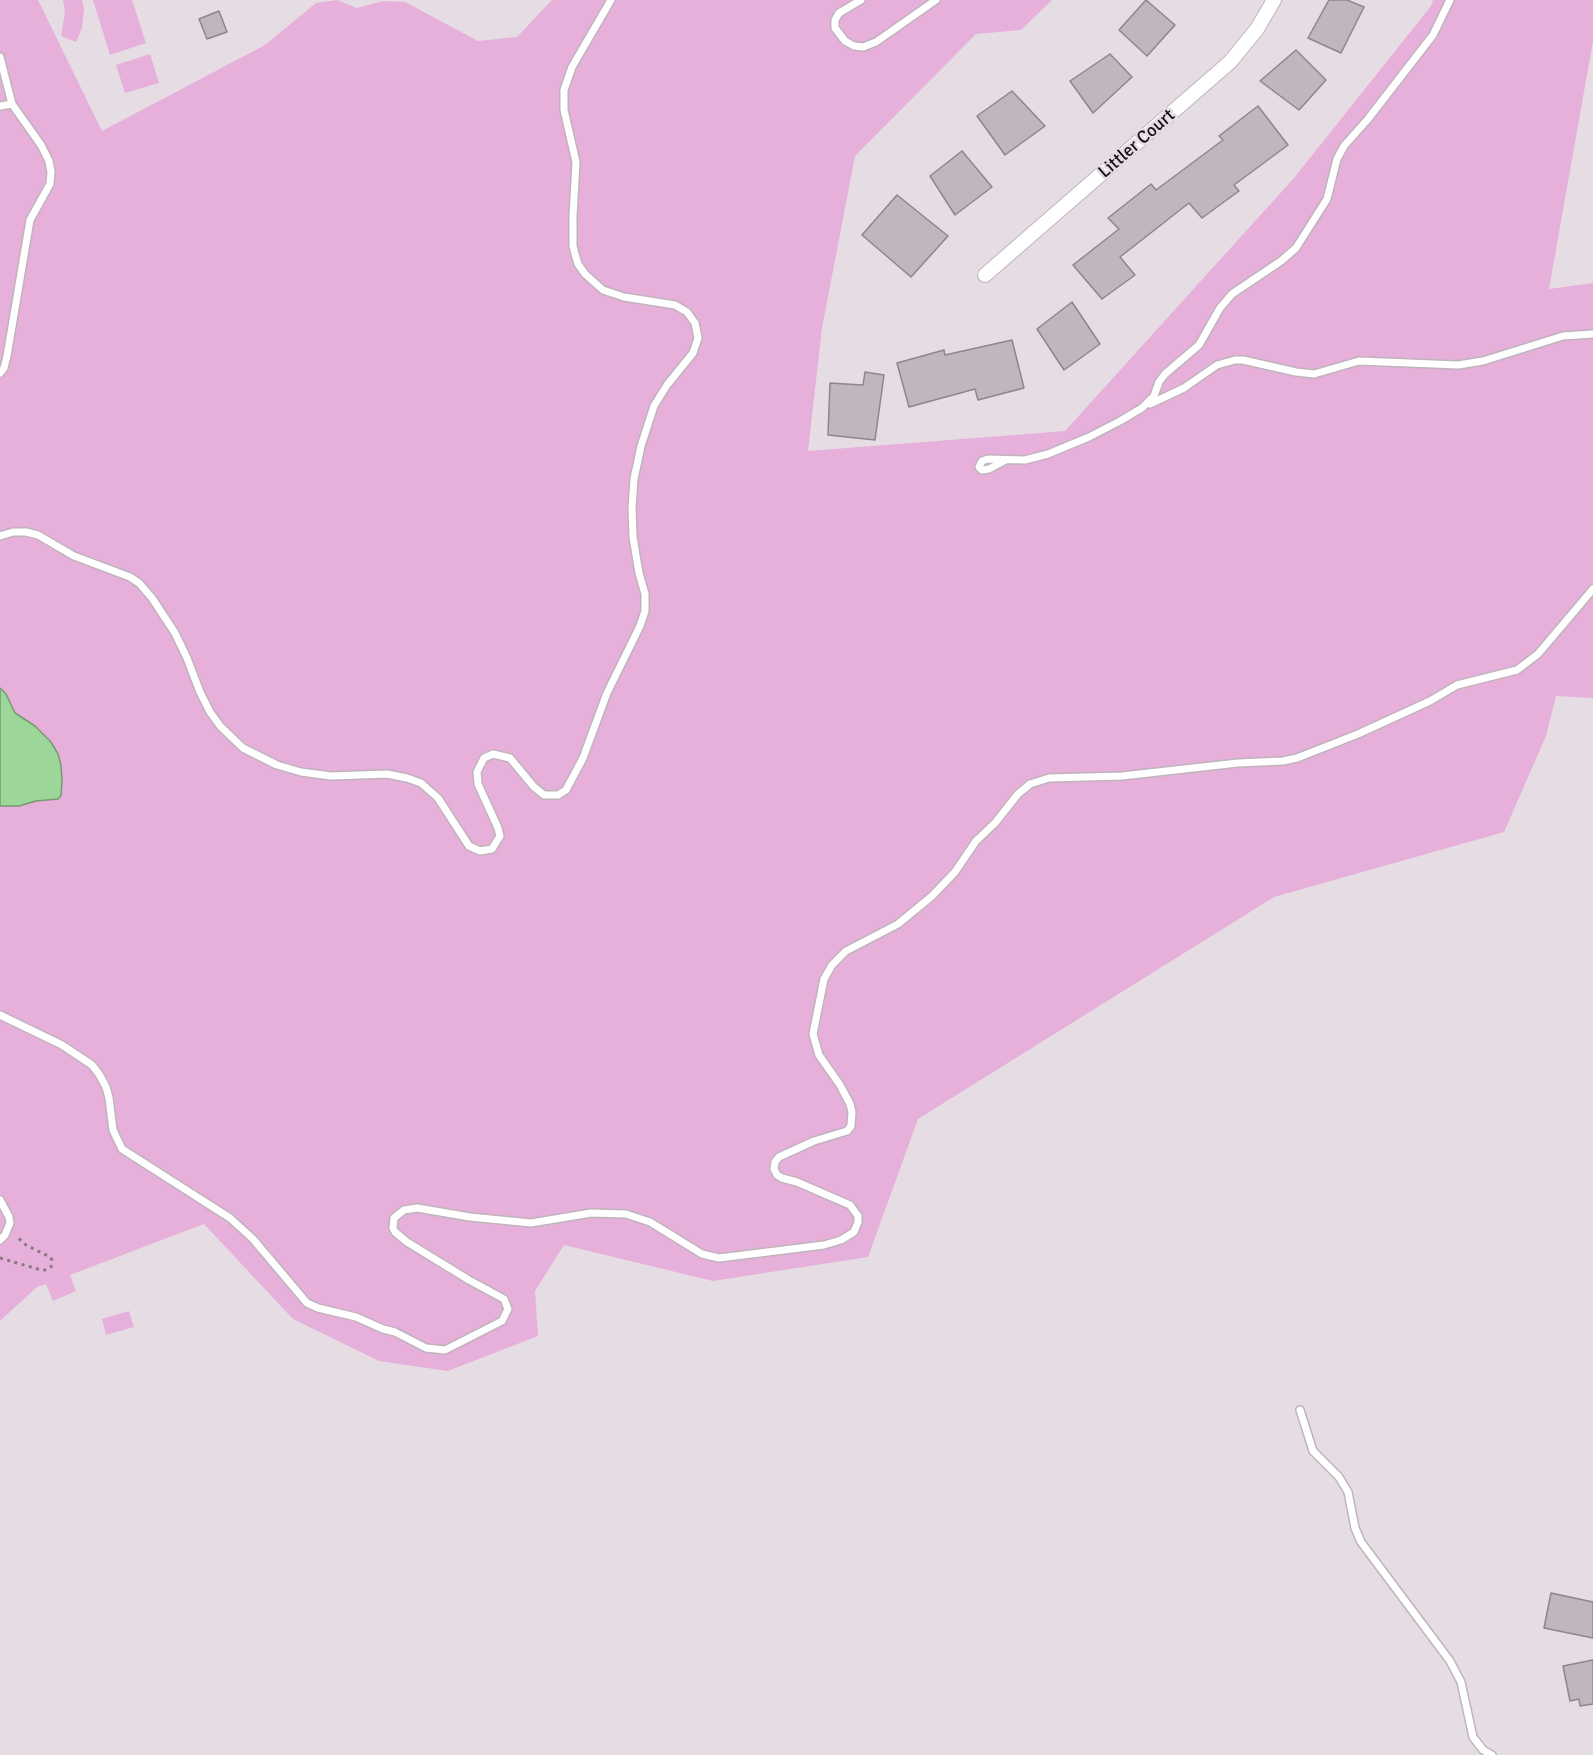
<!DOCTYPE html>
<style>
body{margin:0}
canvas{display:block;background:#e6dce4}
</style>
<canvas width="1593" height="1755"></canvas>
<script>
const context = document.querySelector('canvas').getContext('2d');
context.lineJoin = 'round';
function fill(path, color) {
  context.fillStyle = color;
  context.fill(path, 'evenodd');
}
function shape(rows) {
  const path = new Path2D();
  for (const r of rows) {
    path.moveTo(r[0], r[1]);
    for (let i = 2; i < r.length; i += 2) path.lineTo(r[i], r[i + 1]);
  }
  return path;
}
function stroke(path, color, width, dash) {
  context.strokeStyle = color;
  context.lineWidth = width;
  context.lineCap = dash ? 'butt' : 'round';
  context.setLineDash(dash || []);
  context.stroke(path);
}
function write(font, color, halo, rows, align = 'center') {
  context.font = font + ' Signika,sans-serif';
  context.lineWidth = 5;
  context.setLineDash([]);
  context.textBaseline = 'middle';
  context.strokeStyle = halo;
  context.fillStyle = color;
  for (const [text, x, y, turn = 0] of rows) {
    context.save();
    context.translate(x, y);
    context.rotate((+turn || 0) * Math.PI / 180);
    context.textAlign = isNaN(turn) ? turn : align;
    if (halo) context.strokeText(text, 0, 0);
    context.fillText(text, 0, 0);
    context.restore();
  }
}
const green = shape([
 [0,0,38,0,102,131,265,45,316,3,337,0,357,8,383,1,405,2,478,41,517,37,552,0,1052,0,1021,30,976,34,855,156,822,328,808,451,1065,431,1294,178,1431,6,1433,0,1593,0,1593,41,1549,289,1593,283,1593,698,1556,696,1546,736,1504,832,1274,897,918,1119,868,1257,713,1281,564,1245,535,1291,538,1336,448,1371,379,1361,293,1319,204,1224,70,1275,76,1291,53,1301,46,1284,37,1287,0,1321],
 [63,0,82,0,84,9,82,28,76,42,61,36,65,13],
 [93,0,132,0,146,43,110,55],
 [150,54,159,83,125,93,116,65],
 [129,1311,134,1327,106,1335,102,1319]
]);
const water = shape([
 [0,688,6,694,15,713,35,726,51,742,58,754,61,765,62,781,61,796,58,799,36,801,19,806,0,806,0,688]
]);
const building = shape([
 [1146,0,1175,25,1147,56,1119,30,1146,0],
 [1329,0,1347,0,1364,7,1341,53,1308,38,1329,0],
 [219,11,227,32,207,39,199,19,219,11],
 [1296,50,1326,80,1299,110,1260,81,1296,50],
 [1110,54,1132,77,1093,113,1070,81,1110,54],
 [1012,91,1045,126,1005,155,977,116,1012,91],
 [1258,106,1288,145,1234,185,1239,191,1202,218,1189,203,1120,257,1135,275,1102,299,1073,265,1119,229,1108,218,1151,184,1156,190,1223,140,1219,136,1258,106],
 [962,151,992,187,955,215,930,176,962,151],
 [897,195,948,236,911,277,862,235,897,195],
 [1072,302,1100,344,1064,370,1037,329,1072,302],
 [1012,340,1024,388,978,400,975,389,909,407,897,363,944,350,945,355,1012,340],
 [865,372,884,375,875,440,828,435,830,383,863,385,865,372],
 [1551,1593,1593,1602,1593,1638,1544,1628,1551,1593],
 [1593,1660,1593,1704,1580,1706,1579,1699,1570,1701,1563,1666,1593,1660]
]);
const path = shape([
 [0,1258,41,1270,45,1270,51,1267,52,1260,50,1257,26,1245,17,1237]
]);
const service = shape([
 [861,0,839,13,835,20,835,28,845,41,854,46,863,47,876,42,936,0],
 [0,57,12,104],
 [0,106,12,104,41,145,49,161,51,172,50,184,30,220,7,356,4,368,0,373],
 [1150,404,1184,388,1217,365,1235,360,1243,360,1296,372,1314,374,1359,361,1458,365,1483,361,1563,336,1593,334],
 [1006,460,989,469,982,470,979,467,982,461,988,459,1025,460,1048,454,1089,437,1120,421,1142,408,1154,396,1159,382,1165,374,1199,345,1220,308,1232,294,1281,261,1296,248,1327,199,1337,159,1344,146,1368,119,1433,35,1450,0],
 [0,536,13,532,26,532,38,535,74,556,130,577,139,583,152,598,175,633,187,658,200,692,210,712,221,727,243,748,277,765,301,772,331,776,387,774,407,778,421,783,438,798,469,846,480,851,492,849,500,836,498,828,478,784,477,772,484,758,493,754,510,758,534,787,544,795,558,795,566,790,583,758,607,693,640,626,645,611,645,594,639,573,633,537,632,508,634,479,641,446,654,406,667,385,693,353,698,338,695,323,687,312,675,305,624,297,603,290,585,274,578,264,575,254,573,246,573,216,576,162,564,110,564,90,572,67,611,0],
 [0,1015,62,1045,92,1065,99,1074,106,1087,109,1098,113,1130,122,1149,230,1218,253,1239,307,1303,318,1308,356,1317,383,1329,395,1332,426,1348,445,1350,502,1321,508,1309,504,1299,469,1280,407,1242,395,1232,393,1228,394,1218,404,1210,417,1208,470,1217,531,1223,591,1213,626,1214,650,1222,702,1254,719,1258,824,1245,841,1240,854,1232,858,1222,858,1216,850,1205,797,1182,782,1178,777,1175,774,1169,775,1162,779,1157,814,1141,847,1131,851,1126,852,1112,850,1104,840,1085,819,1055,813,1034,824,979,832,965,846,951,898,924,932,896,955,872,976,841,995,823,1018,794,1030,784,1049,778,1122,776,1238,763,1283,761,1297,758,1358,734,1430,701,1457,685,1517,670,1538,654,1593,589],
 [0,1200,9,1217,10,1223,5,1235,0,1240],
 [1300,1410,1313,1451,1339,1477,1348,1492,1355,1528,1361,1542,1450,1661,1461,1682,1473,1737,1483,1750,1492,1755]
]);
const minor = shape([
 [985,275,1230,62,1257,29,1274,0]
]);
const streetNames = [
 ["Littler Court",1137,144,-41]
];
fill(green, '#e6b0da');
fill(water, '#9cd699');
stroke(water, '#739a70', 1.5);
fill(building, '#c0b6be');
stroke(building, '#8f858d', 1.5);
stroke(service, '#bfb4bc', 10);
stroke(minor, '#bfb4bc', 16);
stroke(path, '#827b81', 3, [3, 4.5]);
stroke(service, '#fff', 7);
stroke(minor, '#fff', 14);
write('18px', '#130f12', '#e6dce4', streetNames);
</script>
